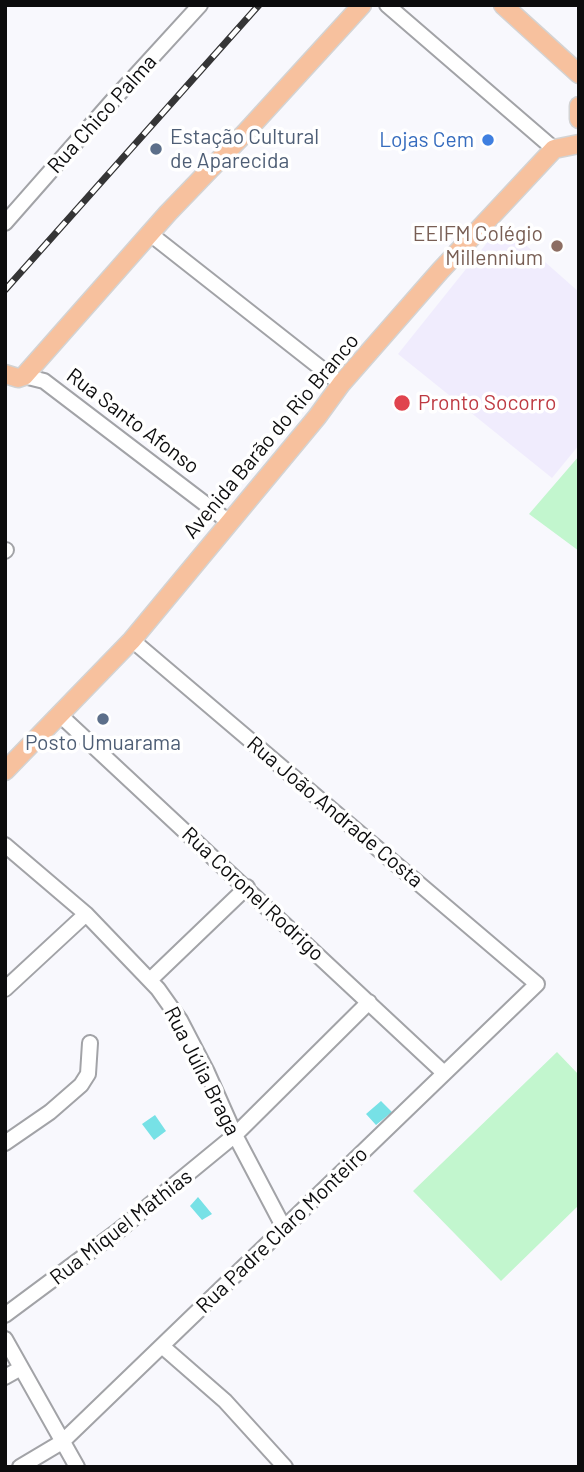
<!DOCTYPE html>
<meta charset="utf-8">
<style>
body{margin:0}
#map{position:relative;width:584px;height:1472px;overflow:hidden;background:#f8f8fd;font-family:Barlow,sans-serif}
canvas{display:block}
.frame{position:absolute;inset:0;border:7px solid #0c0c0d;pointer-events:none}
</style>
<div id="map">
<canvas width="584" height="1472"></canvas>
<div class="frame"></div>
</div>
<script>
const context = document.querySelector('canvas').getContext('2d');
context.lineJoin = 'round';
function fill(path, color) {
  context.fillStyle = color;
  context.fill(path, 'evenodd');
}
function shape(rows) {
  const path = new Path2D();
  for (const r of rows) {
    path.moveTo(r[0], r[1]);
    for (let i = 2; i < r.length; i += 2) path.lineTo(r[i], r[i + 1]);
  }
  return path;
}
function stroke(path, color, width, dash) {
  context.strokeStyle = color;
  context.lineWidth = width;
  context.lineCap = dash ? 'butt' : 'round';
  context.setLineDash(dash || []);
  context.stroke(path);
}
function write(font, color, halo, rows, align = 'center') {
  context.font = font + ' Barlow,sans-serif';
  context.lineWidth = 7;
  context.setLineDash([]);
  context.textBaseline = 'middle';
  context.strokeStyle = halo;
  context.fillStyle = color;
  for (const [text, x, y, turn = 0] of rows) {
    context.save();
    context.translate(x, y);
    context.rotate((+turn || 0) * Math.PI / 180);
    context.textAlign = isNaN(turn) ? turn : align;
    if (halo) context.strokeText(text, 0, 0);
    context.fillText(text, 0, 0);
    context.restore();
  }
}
const medical = shape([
 [502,224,579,292,579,445,552,478,398,354]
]);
const green = shape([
 [579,456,579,551,529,514],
 [557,1052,579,1075,579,1205,501,1281,413,1191]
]);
const water = shape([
 [381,1101,392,1112,376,1125,366,1114],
 [155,1115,166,1131,154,1140,142,1124],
 [198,1197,212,1214,202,1220,190,1206]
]);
const minor = shape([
 [387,5,554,149],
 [5,223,114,99,200,5],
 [149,233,341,384],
 [24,376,44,381,229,522],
 [5,551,6,550],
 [61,716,444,1073],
 [5,845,86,914,158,989,180,1020,207,1072,235,1135,284,1228],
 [150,980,247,887],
 [5,989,86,914],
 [5,1143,50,1112,81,1085,88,1074,90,1043],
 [5,1315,118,1231,235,1135,369,1002],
 [5,1339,77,1467],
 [162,1346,225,1401,285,1467],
 [5,1377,21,1368],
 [20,1467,62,1442,537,984,132,640]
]);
const major = shape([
 [503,5,579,74],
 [579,106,579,119],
 [5,374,18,378,24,376,168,213,245,133,362,5],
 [5,771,132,640,317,417,341,384,440,271,554,149,579,144]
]);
const rail = shape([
 [5,290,259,5]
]);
const markers = [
 [488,140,7,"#3f7fe0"],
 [156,149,7,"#5c6f8a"],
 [557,246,7,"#8d6e63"],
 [402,403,9,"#e0444e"],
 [103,719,7,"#5c6f8a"]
];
const streetNames = [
 ["Rua Chico Palma",102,114,-48],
 ["Rua Santo Afonso",133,421,37],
 ["Avenida Barão do Rio Branco",271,436,-50],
 ["Rua João Andrade Costa",335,812,40],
 ["Rua Coronel Rodrigo",253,894,43],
 ["Rua Júlia Braga",202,1071,63],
 ["Rua Miquel Mathias",121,1227,-38],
 ["Rua Padre Claro Monteiro",282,1230,-44]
];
const serviceNames = [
 ["Estação Cultural",170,137],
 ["de Aparecida",170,161],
 ["Posto Umuarama",103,743,"center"]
];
const shopNames = [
 ["Lojas Cem",474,140]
];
const educationNames = [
 ["EEIFM Colégio",543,234],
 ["Millennium",543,258]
];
const healthNames = [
 ["Pronto Socorro",418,403]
];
fill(medical, '#f0ecfd');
fill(green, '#c2f6ce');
fill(water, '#77e1e6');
stroke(minor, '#a2a3a7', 18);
stroke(major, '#d3d3d3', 21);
stroke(minor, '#fff', 14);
stroke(major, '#f7c19e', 18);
stroke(rail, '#353536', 7);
stroke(rail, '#fff', 4.5, [13]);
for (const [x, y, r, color] of markers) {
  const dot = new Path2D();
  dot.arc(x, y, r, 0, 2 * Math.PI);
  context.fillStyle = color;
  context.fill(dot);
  stroke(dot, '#fff', 2.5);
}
write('21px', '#0c0c0d', '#fff', streetNames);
write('21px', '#4e5e75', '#fff', serviceNames, 'left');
write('21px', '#366cbe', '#fff', shopNames, 'right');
write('21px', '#785e54', '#fff', educationNames, 'right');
write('21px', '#be3a42', '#fff', healthNames, 'left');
</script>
